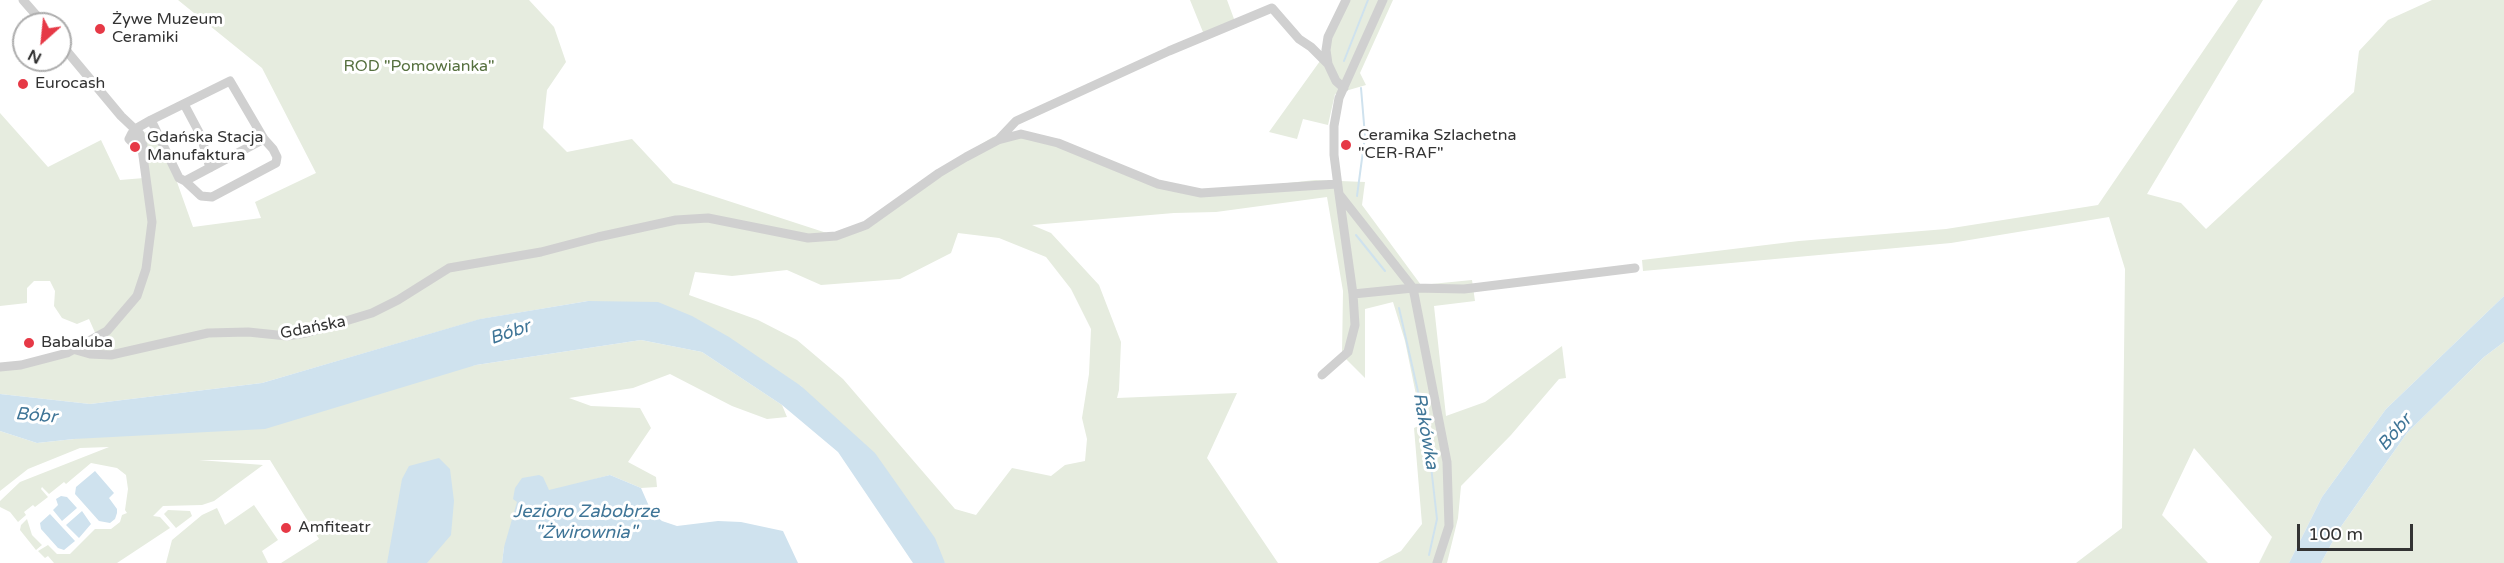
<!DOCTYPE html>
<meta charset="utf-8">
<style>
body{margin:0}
#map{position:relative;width:2504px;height:563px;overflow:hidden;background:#fff;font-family:"Varela Round",sans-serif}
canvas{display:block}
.north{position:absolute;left:12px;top:12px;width:60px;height:60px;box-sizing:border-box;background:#fff;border:2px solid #adadad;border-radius:50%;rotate:207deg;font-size:16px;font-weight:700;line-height:24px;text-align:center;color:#333}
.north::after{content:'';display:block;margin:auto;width:21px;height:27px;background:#e63946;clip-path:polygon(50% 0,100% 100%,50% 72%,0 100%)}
.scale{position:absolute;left:2297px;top:524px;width:116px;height:27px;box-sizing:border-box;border:3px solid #333;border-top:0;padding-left:8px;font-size:18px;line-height:21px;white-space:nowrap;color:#333;-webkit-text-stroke:4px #fff;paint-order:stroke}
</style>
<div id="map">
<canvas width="2504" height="563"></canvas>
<div class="north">N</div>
<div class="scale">100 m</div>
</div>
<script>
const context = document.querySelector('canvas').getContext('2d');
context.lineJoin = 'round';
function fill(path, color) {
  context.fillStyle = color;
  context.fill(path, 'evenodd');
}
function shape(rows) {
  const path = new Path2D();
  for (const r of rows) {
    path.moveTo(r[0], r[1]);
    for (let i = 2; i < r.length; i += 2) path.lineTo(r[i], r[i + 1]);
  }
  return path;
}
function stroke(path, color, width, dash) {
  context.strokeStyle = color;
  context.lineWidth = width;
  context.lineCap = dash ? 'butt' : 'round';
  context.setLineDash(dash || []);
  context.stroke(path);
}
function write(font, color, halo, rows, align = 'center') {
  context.font = font + ' "Varela Round",sans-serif';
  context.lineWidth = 6;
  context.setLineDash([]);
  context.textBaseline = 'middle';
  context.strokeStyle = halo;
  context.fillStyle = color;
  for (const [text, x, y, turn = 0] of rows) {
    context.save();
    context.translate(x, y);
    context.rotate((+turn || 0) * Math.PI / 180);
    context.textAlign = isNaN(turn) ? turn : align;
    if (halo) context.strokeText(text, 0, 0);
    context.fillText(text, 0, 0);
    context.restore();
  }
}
const green = shape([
 [178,0,529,0,554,27,566,62,547,90,543,128,567,152,632,139,673,183,836,236,876,218,950,163,993,137,1011,132,1040,136,1150,180,1207,192,1315,180,1365,182,1362,205,1421,285,1472,280,1475,301,1434,306,1446,416,1485,402,1562,346,1566,378,1559,379,1511,435,1461,486,1458,518,1447,563,1378,563,1401,551,1422,524,1414,428,1422,424,1405,341,1393,302,1365,309,1365,378,1342,355,1343,291,1327,197,1216,212,1174,213,1032,225,1051,233,1099,285,1121,342,1119,390,1117,398,1237,393,1207,458,1278,563,945,563,801,386,588,301,481,319,262,383,90,404,0,394,0,371,67,353,97,337,89,319,77,324,62,318,54,306,55,291,50,281,34,281,27,288,27,303,0,306,0,113,48,167,101,140,120,180,144,178,140,134,153,130,172,168,193,227,261,218,255,202,316,173,262,68],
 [958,233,999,238,1046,257,1071,289,1091,329,1089,374,1082,418,1087,439,1085,461,1065,465,1051,476,1012,468,976,515,955,509,843,379,797,340,758,320,689,295,695,272,732,276,787,270,821,285,900,279,951,253],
 [1190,0,1227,0,1237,27,1205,37],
 [1349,0,1393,0,1360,73,1366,85,1335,94,1328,125,1303,119,1297,139,1269,132,1320,61],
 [2238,0,2263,0,2147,194,2181,203,2206,229,2354,92,2359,51,2388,20,2432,0,2504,0,2504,296,2386,409,2322,497,2289,563,2259,563,2272,537,2194,448,2162,515,2208,563,2076,563,2122,528,2125,269,2109,217,1951,243,1643,271,1642,260,1799,241,1946,229,2098,205],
 [641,340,702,352,782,405,787,417,767,419,732,406,670,374,633,388,569,398,591,406,640,408,651,428,628,462,656,477,657,487,641,488,610,475,566,487,504,547,502,563,281,563,319,539,270,460,199,460,263,465,214,501,202,505,163,506,153,516,160,517,170,528,117,563,54,563,48,556,45,558,38,551,48,545,57,554,70,554,95,529,111,529,120,522,122,515,127,513,125,510,128,489,126,475,117,468,91,463,66,484,64,482,49,494,42,487,41,489,48,497,35,507,33,505,24,512,26,515,18,522,10,512,0,507,0,501,20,482,109,447,80,448,28,469,0,491,0,431,37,443,74,439,476,365],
 [2504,342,2504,563,2321,563,2340,528,2407,433,2484,357],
 [254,505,278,540,262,551,268,563,166,563,172,540,202,515,217,508,225,525],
 [168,510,190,511,192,516,176,528,164,514],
 [27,519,32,535,42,545,36,550,20,530,21,525]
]);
const water = shape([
 [2504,296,2504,342,2484,357,2407,433,2340,528,2321,563,2289,563,2322,497,2386,409],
 [588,301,658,302,692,316,729,337,801,386,875,453,935,538,945,563,913,563,838,452,782,405,702,352,641,340,476,365,265,429,74,439,37,443,0,431,0,394,90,404,262,383,480,319],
 [439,458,450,469,454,501,451,535,427,563,387,563,402,479,409,466],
 [95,471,114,493,109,498,117,509,117,513,115,519,110,523,99,521,75,494,76,487],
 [539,475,543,477,549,490,610,475,641,488,652,513,662,521,677,526,718,521,741,522,783,531,798,563,502,563,504,547,517,502,513,499,515,488,522,478],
 [61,496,67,497,77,508,62,521,53,510,58,505,56,499],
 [82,511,91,524,79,538,66,525],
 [50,514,75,541,64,550,58,548,41,529,40,523]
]);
const stream = shape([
 [1344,61,1368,0],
 [1357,196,1365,136,1361,88],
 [1356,235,1385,271],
 [1399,308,1427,431,1437,519,1429,555]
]);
const minor = shape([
 [23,0,44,24],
 [1383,0,1339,98,1334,126,1334,155,1339,194,1413,288,1464,289,1635,268],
 [1344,88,1336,81,1328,64,1326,50,1328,37,1346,0],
 [184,104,201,136,210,168],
 [137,128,151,120,230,81,264,139,185,181,179,178,151,120],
 [140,134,132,133,129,139,132,142,139,140,143,145],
 [998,140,1016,121,1169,51,1272,8,1299,39,1311,47,1328,64],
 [185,181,201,196,212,197,276,163,277,157,273,149,264,139],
 [1353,294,1413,288,1447,462,1449,526,1437,563],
 [76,350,90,354,111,355,208,333,248,332,287,336,306,333,372,313,398,300,449,268,541,252,598,237,676,220,708,218,808,238,836,236,866,225,939,173,966,157,998,140,1021,134,1058,143,1158,184,1201,193,1337,184],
 [0,367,21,365,67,353,107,331,137,296,146,269,152,222,140,134,121,116,60,43],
 [1322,375,1348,352,1355,325,1353,294,1339,194]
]);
const markers = [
 [100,29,6,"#e63946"],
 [23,84,6,"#e63946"],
 [1346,145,6,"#e63946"],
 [135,147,6,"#e63946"],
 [29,343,6,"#e63946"],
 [286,528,6,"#e63946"]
];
const poiNames = [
 ["Żywe Muzeum",112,20],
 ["Ceramiki",112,38],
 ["Eurocash",35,84],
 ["Ceramika Szlachetna",1358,136],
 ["\"CER-RAF\"",1358,154],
 ["Gdańska Stacja",147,138],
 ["Manufaktura",147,156],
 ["Babaluba",41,343],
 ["Amfiteatr",298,528]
];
const parkNames = [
 ["ROD \"Pomowianka\"",419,67]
];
const streetNames = [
 ["Gdańska",313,328,-11]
];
const waterNames = [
 ["Bóbr",510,333,-19],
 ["Bóbr",36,416,5],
 ["Rakówka",1425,431,80],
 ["Bóbr",2395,433,-49],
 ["Jezioro Zabobrze",586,512],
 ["\"Żwirownia\"",586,533]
];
fill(green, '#e6ecdf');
fill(water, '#cfe2ee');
stroke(stream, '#cfe2ee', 2);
stroke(minor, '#d0d0d0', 9);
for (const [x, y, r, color] of markers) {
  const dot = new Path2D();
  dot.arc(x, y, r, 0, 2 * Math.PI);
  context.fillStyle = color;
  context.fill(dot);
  stroke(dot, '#fff', 2);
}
write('16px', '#333', '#fff', poiNames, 'left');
write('16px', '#56703f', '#fff', parkNames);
write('16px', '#333', '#fff', streetNames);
write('italic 18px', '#3f7597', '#fff', waterNames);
</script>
